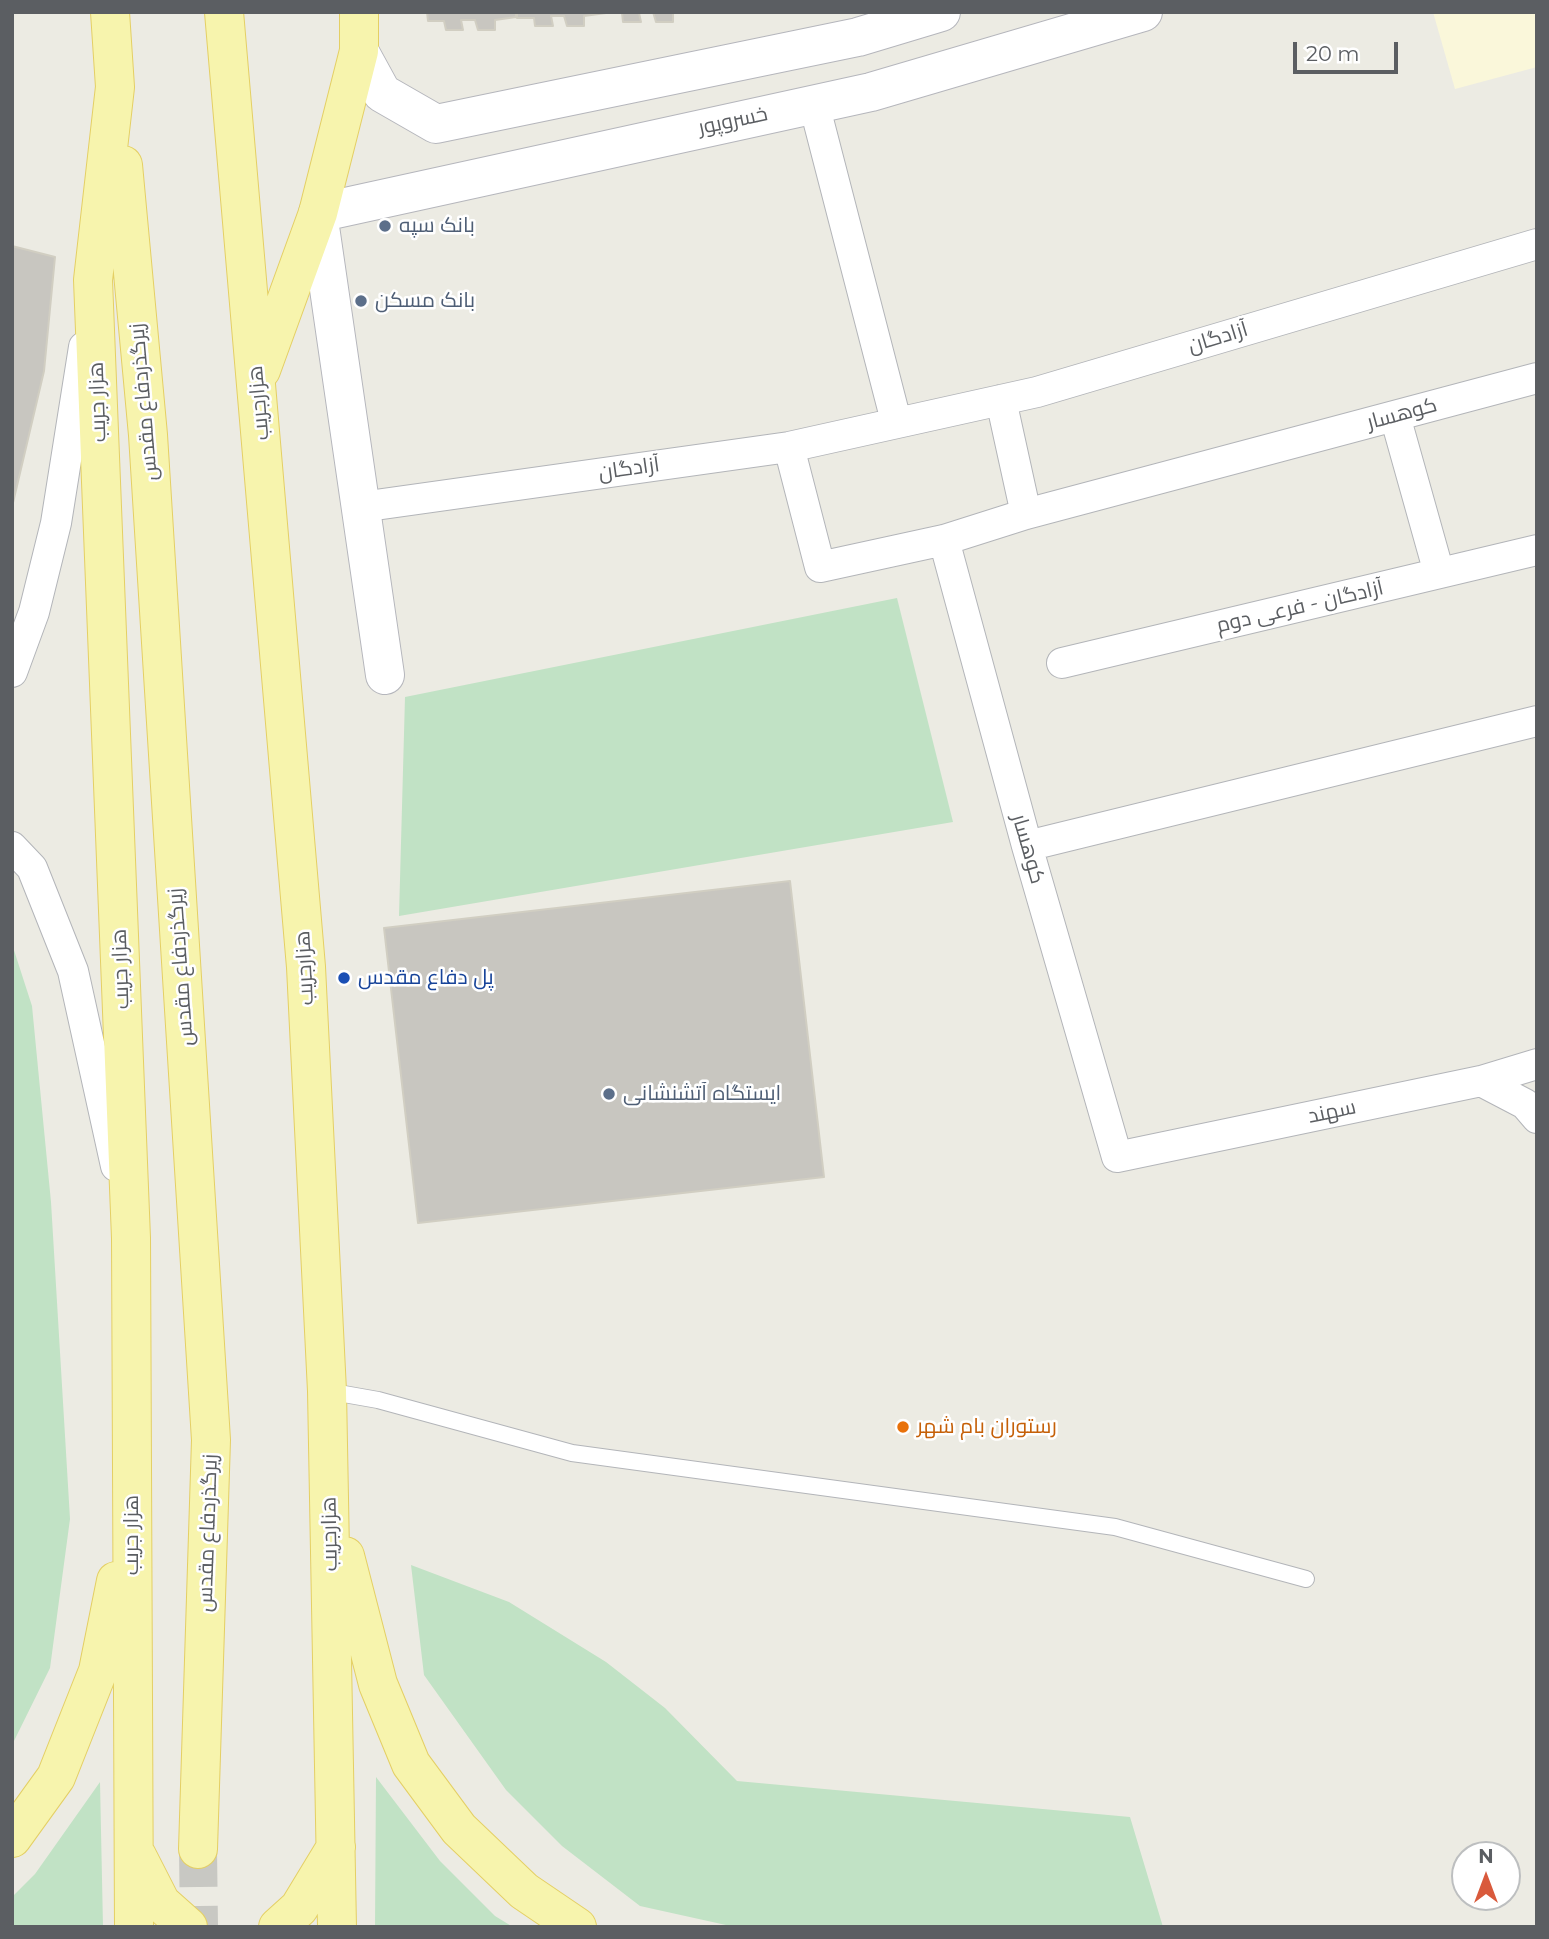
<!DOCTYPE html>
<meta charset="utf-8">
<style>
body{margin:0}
#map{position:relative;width:1549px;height:1939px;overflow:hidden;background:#ecebe3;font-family:Montserrat,sans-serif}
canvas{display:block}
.frame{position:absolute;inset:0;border:14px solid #5b5e62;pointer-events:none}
.north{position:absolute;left:1451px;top:1841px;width:70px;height:70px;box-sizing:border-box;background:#fff;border:2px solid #bdbfc0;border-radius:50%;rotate:0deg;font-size:19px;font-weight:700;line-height:28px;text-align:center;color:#5b5e62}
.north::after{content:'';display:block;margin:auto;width:24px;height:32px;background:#d95a3c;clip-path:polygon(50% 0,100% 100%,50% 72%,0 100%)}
.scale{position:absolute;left:1293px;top:42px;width:105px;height:32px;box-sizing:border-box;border:4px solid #5b5e62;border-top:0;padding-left:9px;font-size:21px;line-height:24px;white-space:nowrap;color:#5b5e62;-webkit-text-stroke:5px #fff;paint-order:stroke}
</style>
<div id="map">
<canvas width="1549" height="1939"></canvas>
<div class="frame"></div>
<div class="north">N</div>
<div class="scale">20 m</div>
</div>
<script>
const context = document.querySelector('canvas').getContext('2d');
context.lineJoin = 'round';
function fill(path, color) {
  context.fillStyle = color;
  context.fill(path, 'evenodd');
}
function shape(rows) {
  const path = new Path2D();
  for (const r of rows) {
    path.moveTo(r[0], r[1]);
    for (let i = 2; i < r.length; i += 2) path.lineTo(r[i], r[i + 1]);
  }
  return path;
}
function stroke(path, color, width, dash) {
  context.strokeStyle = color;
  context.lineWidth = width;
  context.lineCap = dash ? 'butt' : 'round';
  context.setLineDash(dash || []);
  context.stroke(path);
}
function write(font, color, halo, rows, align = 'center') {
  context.font = font + ' Montserrat,Cairo,sans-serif';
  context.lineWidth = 5;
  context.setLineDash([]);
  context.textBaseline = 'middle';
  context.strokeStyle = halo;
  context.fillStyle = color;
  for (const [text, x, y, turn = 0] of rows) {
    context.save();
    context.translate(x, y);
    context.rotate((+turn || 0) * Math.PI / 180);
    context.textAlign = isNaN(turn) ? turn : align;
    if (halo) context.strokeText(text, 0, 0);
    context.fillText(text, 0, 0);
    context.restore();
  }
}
const commercial = shape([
 [1433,12,1537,12,1537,67,1455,89]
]);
const green = shape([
 [897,598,953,822,399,916,405,697],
 [12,944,32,1006,51,1202,70,1519,50,1668,12,1745],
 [411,1565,509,1602,606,1662,665,1708,737,1781,1130,1817,1163,1927,735,1927,640,1906,562,1846,506,1790,424,1675],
 [376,1777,440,1861,495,1916,513,1927,375,1927],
 [100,1782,103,1927,12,1927,12,1897,35,1874]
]);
const building = shape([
 [427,12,516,12,516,17,495,20,495,30,478,30,475,20,461,20,463,30,446,30,444,21,428,21,427,12],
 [517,12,606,12,606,13,584,16,584,26,567,26,564,16,551,16,553,26,535,26,534,18,517,18,517,12],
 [646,12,639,13,641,22,623,22,622,13,606,12,646,12],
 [653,12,680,12,673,13,673,22,656,22,653,12],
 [12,246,55,257,44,371,12,507,12,246],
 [790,881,824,1177,418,1223,384,928,790,881]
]);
const primaryTunnel = shape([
 [198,1849,199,1927]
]);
const lane = shape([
 [327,1391,378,1400,572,1453,1115,1527,1306,1579]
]);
const street = shape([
 [814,104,896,421],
 [1001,400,1026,514],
 [1395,416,1439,573],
 [789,447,820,567,944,540,1026,514,1537,378],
 [361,507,789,447,1037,392,1537,244],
 [944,540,1027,846,1117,1157,1481,1081,1525,1104,1537,1118],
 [1062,663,1537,550],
 [12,672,34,612,56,523,84,347],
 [1027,846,1537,721],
 [12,847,32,868,73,971,116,1166],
 [1481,1081,1537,1064]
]);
const secondary = shape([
 [359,51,382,93,436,124,858,37,941,12],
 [385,675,318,213,871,92,1143,12]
]);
const primary = shape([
 [110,12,115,87,93,280,131,1238,134,1927],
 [224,12,306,967,327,1391,337,1927],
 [123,165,148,435,211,1440,198,1849],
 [261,370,318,213,359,51,359,12],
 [345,1556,378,1684,411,1764,459,1829,524,1891,577,1927],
 [12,1838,56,1777,98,1671,116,1581],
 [137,1856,161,1903,188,1927],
 [278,1927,299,1908,336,1847]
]);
const markers = [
 [385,226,7,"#5c6f8a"],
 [361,301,7,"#5c6f8a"],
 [344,978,7,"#1a4fb4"],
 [609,1094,7,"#5c6f8a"],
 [903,1427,7,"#e8710a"]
];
const streetNames = [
 ["خسروپور",733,121,-12],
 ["آزادگان",1218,338,-17],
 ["هزار جریب",98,402,-92],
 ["زیرگذردفاع مقدس",144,402,-95],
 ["هزارجریب",259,403,-95],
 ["کوهسار",1402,414,-15],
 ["آزادگان",629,469,-8],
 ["آزادگان - فرعی دوم",1300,607,-13],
 ["کوهسار",1028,849,74],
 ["زیرگذردفاع مقدس",181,967,-94],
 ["هزارجریب",305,968,-93],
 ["هزار جریب",121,969,-92],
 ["سهند",1332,1112,-12],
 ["زیرگذردفاع مقدس",208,1533,-88],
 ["هزارجریب",330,1534,-91],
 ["هزار جریب",132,1535,-90]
];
const serviceNames = [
 ["بانک سپه",399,226],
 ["بانک مسکن",375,301],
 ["ایستگاه آتشنشانی",623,1094]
];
const transitNames = [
 ["پل دفاع مقدس",358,978]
];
const foodNames = [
 ["رستوران بام شهر",917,1427]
];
fill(commercial, '#faf7da');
fill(green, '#c1e2c5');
fill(building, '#c8c6c0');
stroke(building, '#d1cec2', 2);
stroke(primaryTunnel, '#c8c8c3', 38, [38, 19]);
stroke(lane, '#b3b5b9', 18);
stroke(street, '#b3b5b9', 32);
stroke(secondary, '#b5b6bc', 40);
stroke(primary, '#e4cf64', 40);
stroke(lane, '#fff', 16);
stroke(street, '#fff', 30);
stroke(secondary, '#fff', 38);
stroke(primary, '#f7f4ad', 38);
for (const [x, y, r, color] of markers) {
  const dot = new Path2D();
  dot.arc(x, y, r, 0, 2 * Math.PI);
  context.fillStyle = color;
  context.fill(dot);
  stroke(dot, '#fff', 2.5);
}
write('21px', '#5b5e62', '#fff', streetNames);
write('21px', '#4e5e75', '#fff', serviceNames, 'left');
write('21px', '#164399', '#fff', transitNames, 'left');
write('21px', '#c56008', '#fff', foodNames, 'left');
</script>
